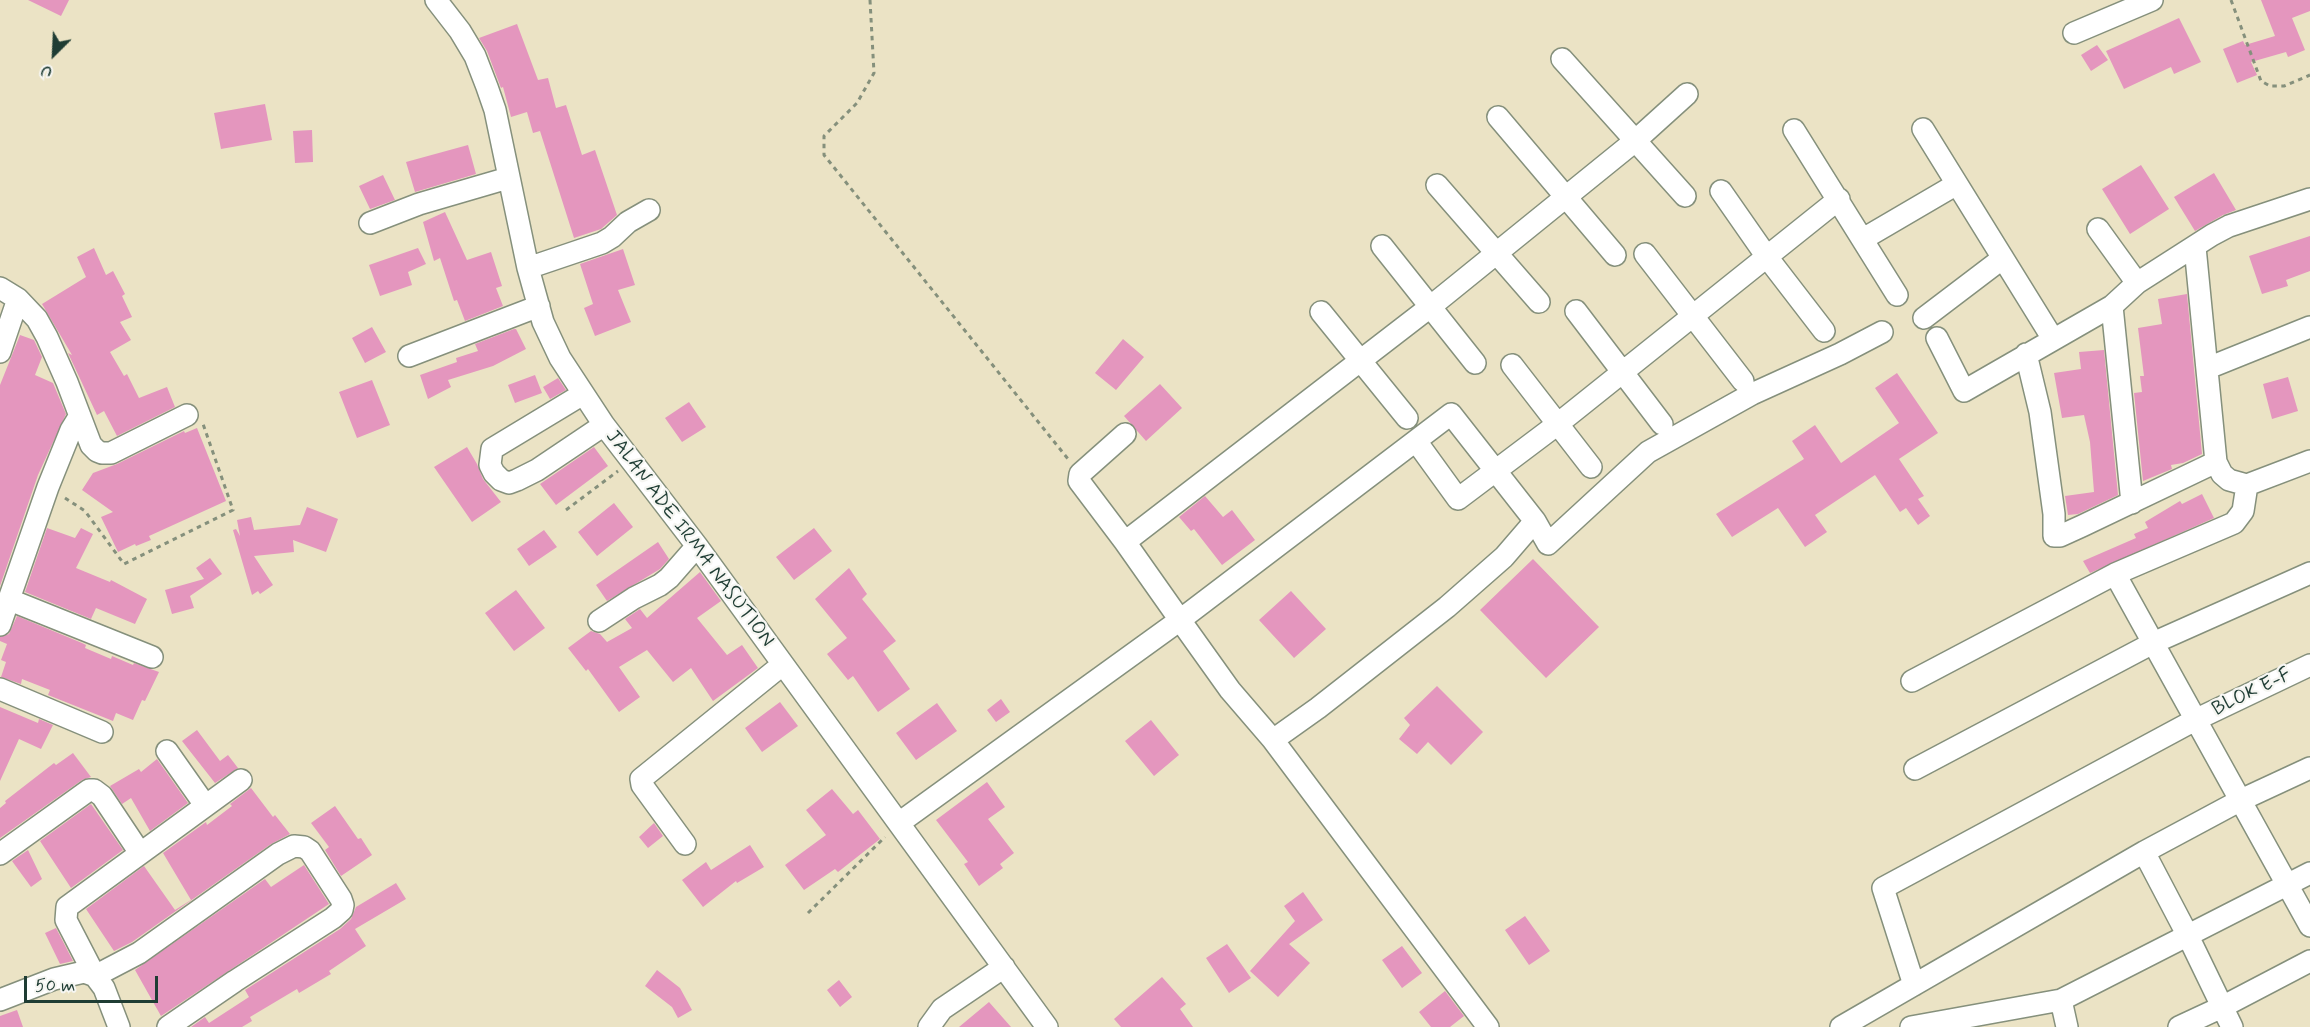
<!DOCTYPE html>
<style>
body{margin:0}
#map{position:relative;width:2310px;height:1027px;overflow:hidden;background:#ebe3c5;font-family:Mynerve,sans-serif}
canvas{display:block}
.north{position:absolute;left:24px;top:24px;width:60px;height:60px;-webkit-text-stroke:4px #f6f6f2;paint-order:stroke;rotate:204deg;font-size:16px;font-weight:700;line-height:24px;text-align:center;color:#1f3d34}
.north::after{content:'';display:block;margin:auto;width:21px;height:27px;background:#1f3d34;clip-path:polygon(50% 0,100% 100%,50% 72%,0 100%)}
.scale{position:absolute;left:24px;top:976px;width:134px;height:27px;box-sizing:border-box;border:3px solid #1f3d34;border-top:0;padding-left:8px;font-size:18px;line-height:21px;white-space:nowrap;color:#1f3d34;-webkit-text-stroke:4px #f6f6f2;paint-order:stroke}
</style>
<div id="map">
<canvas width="2310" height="1027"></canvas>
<div class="north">U</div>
<div class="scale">50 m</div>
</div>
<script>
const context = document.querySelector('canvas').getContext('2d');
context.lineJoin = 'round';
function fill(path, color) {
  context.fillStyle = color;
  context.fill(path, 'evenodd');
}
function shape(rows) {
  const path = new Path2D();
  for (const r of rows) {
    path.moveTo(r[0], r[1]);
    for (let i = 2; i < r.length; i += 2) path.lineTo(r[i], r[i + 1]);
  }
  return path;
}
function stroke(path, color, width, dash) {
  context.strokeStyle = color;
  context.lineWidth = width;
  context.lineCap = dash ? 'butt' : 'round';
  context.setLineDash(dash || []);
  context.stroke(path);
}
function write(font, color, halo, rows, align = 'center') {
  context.font = font + ' Mynerve,sans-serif';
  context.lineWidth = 4.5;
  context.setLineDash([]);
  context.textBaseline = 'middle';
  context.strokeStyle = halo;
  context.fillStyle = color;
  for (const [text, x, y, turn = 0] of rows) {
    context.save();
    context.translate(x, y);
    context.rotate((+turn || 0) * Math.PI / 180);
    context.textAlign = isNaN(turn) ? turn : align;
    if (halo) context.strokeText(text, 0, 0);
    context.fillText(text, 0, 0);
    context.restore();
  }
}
const building = shape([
 [28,0,69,0,61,16],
 [2261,0,2310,0,2310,11,2292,18,2305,50,2288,57,2286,52,2251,62,2257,75,2237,83,2223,49,2243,41,2245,45,2275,36],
 [2179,18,2201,62,2174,74,2171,67,2124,89,2106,51],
 [517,24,538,80,548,78,556,108,566,105,582,155,595,150,617,215,601,229,574,238,540,131,533,133,527,112,511,117,503,87,501,88,487,51,479,38],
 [2097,45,2108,60,2091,71,2081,55],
 [265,104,272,140,221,149,214,113],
 [312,130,313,162,295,163,293,131],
 [468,145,476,174,415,192,406,162],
 [2141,165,2169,209,2130,234,2102,189],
 [2214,173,2236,210,2223,215,2195,231,2174,197],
 [383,175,395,200,370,209,359,186],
 [445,212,467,260,491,252,502,286,496,288,503,306,465,321,457,300,454,301,440,258,434,261,423,222],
 [2310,236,2310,271,2286,280,2288,286,2262,294,2249,256],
 [94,248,106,275,113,271,125,294,122,296,132,317,120,322,131,340,110,352,124,376,127,374,139,398,167,387,175,407,117,436,104,411,97,415,68,353,72,355,42,304,86,277,77,257],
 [418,248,426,264,408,272,412,285,380,296,369,265],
 [623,249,635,285,618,290,631,322,595,336,584,308,593,304,580,264],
 [2187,294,2202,454,2183,463,2171,465,2172,469,2143,481,2134,393,2142,392,2140,376,2144,376,2138,328,2162,324,2158,299],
 [372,327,386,352,365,363,352,338],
 [514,329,516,329,526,349,493,366,448,380,451,387,428,399,420,375,457,362,456,358,478,351,475,344],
 [20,335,34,340,42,357,35,375,53,383,66,414,38,475,0,586,0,385],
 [1123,339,1144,357,1116,390,1095,373],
 [2104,350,2118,495,2078,514,2068,515,2065,496,2094,492,2090,442,2084,415,2062,418,2054,373,2081,369,2079,352],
 [1897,373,1938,433,1899,459,1924,496,1918,499,1930,516,1918,525,1906,508,1900,512,1875,475,1815,515,1827,532,1805,547,1778,508,1732,537,1716,514,1804,459,1792,441,1815,425,1841,463,1899,423,1875,388],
 [535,375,542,393,515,403,508,385],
 [2288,377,2298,411,2272,419,2263,384],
 [558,378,566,390,550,399,543,387],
 [372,380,390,425,357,438,339,392],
 [1160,384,1182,408,1146,441,1124,416],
 [689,402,706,427,682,442,665,418],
 [197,428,226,501,149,536,151,540,136,546,135,544,118,552,101,517,113,512,82,490,93,473,117,464,184,431,185,433],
 [467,447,477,464,483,479,501,502,472,522,434,467],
 [594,447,608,466,556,505,540,484],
 [2202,494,2214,518,2090,573,2083,561,2136,538,2134,534,2148,528,2145,522,2180,501,2182,504],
 [1205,496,1223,517,1232,510,1255,540,1222,565,1194,529,1191,531,1179,517],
 [614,503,633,527,597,556,578,532],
 [307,507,338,519,326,552,293,540,294,552,254,556,273,585,260,594,258,591,252,595,233,530,236,529,240,536,237,520,251,517,254,530,300,525],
 [47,528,75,538,81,528,93,534,76,568,110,582,111,580,147,599,135,624,96,608,91,619,25,592],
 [814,528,832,551,794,580,776,557],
 [544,530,557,547,529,566,517,549],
 [658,542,669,559,660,569,607,601,596,585],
 [210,558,222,574,190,596,194,608,172,614,165,590,204,579,196,568],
 [1533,559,1599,627,1546,678,1480,610],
 [849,568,867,594,862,599,896,641,883,651,910,689,878,712,853,676,848,680,827,654,847,638,815,599],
 [700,572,721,601,697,618,727,655,742,645,758,668,713,701,691,668,673,682,647,650,619,667,640,697,619,712,588,669,586,671,568,648,591,631,600,634,607,642,632,628,625,619,640,609,647,618],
 [516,590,545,628,514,651,485,613],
 [1291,591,1326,629,1294,658,1259,620],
 [17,616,82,643,86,645,85,648,111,659,112,656,133,665,134,663,159,672,145,701,142,700,133,720,116,713,113,721,48,695,50,690,22,679,21,684,1,677,6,662,1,660,7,644,0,641,0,637,9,634],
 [1437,686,1483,732,1451,765,1428,742,1417,754,1399,739,1410,725,1404,718],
 [1001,699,1010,712,996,722,987,710],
 [780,702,798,726,762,752,745,728],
 [937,703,957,731,916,760,896,733],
 [0,707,38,723,39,719,53,725,41,749,19,739,0,781],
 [1151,720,1179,755,1154,776,1125,741],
 [197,730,220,761,228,755,238,768,215,783,182,741],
 [73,753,91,777,82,780,0,838,0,808,6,803,5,801,54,763,56,765],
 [157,759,188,803,150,831,131,798,122,804,110,786,139,769,141,772],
 [987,782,1005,807,988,819,1014,853,1000,864,1003,868,979,886,964,864,968,862,936,820],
 [251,788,273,817,275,815,290,834,271,844,132,942,114,951,86,909,144,866,175,910,191,900,163,853,206,822,207,825,232,806,230,804],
 [832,789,853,814,858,810,880,839,838,872,835,869,804,890,785,865,826,835,806,810],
 [91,804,123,850,71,888,40,841],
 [335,806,358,839,361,838,372,855,341,876,325,850,329,847,311,823],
 [654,823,663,836,648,848,639,837],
 [750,845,764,867,737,883,736,881,703,907,682,880,706,862,711,870],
 [28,850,42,879,31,887,12,861],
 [304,865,329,904,161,1016,135,970,265,879,271,887],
 [396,883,406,899,355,929,366,946,329,971,331,974,299,993,297,989,250,1017,252,1021,242,1027,191,1027,205,1017,209,1023,249,997,245,990,340,929,351,919,356,907],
 [1303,892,1323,920,1289,944,1310,963,1278,997,1250,971,1295,921,1284,906],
 [1525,916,1550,951,1529,965,1505,930],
 [56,928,73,961,60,964,45,933],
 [1227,944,1251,978,1229,993,1206,958],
 [1402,946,1422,973,1402,988,1382,960],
 [657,970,680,988,692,1010,678,1018,672,1007,645,986],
 [1162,977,1186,1004,1180,1009,1193,1027,1121,1027,1114,1019],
 [839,980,852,997,840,1007,827,990],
 [1445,991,1464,1016,1450,1027,1431,1027,1419,1012],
 [989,1002,1011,1027,959,1027],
 [17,1010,23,1027,0,1027,0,1016]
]);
const path = shape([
 [870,0,874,73,857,103,824,136,824,155,1068,459],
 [2231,0,2261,81,2270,86,2284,86,2310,75],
 [65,498,85,511,124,564,233,510,203,424],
 [566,510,618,471],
 [808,913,885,837]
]);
const minor = shape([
 [436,0,460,31,475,56,487,87,495,110,528,268,543,322,560,358,604,425,697,546,1047,1027],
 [2074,33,2152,0],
 [1562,59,1685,196],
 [1498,117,1615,255],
 [1923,129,2053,339],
 [1794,130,1897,295],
 [1437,185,1539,302],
 [1721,191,1767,257,1824,331],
 [370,223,419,204,508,178],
 [2098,229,2137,283],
 [1863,239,1957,184],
 [1382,246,1475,363],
 [2195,247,2216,462,2222,474,2229,480,2247,485,2310,461],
 [1645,254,1743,381],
 [528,268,602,243,612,237,628,222,649,210],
 [0,288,18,299,37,319,47,337,67,382,91,445,97,451,102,453,111,453,187,415],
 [2112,306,2132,503],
 [1576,311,1662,424],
 [1321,312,1407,418],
 [1924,318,2003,258],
 [1937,338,1964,391,2112,306,2137,283,2212,235,2229,226,2310,199],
 [0,352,18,299],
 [2026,354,2040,412,2054,514,2054,536,2060,536,2082,526,2216,462],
 [409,356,539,306],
 [1512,365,1591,467],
 [2208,368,2310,327],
 [583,394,492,449,490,465,494,473,501,480,509,483,517,480,537,470,604,425],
 [1125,434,1080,474,1079,481,1125,542,1180,620,1451,414,1535,521],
 [1416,441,1458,499,1559,423,1839,199],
 [1125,542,1430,307,1635,141,1687,94],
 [2115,574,2310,926],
 [10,600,152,657],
 [599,621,634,598,660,585,669,578,697,546],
 [0,625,48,487,71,430,79,417],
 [1912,681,2115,574,2234,523,2243,511,2247,485],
 [0,689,102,732],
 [1273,740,1318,708,1447,607,1504,557,1535,521,1548,544,1648,452,1752,394,1840,354,1882,332],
 [167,751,205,805],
 [1915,769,2153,643,2310,573],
 [899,823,1180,620,1230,690,1273,740,1488,1027],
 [685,844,642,785,641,779,782,665],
 [2144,852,2187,934,2232,1027],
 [0,854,89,790,94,790,102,796,140,853],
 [1914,985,1883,888,2195,720,2310,665],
 [0,1000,54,979,84,972,95,976,104,988,119,1027],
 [2061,1000,2067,1027],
 [168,1027,235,981,333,918,342,910,343,905,341,899,310,851,304,847,294,846,278,854,139,953,95,976,66,920,67,907,241,780],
 [929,1027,942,1009,1004,967],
 [1841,1027,2144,852,2241,800,2310,768],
 [1911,1027,2061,1000,2310,873],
 [2179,1027,2222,1007,2310,961]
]);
const streetNames = [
 ["JALAN ADE IRMA NASUTION",689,539,53],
 ["BLOK E-F",2252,693,-26]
];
fill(building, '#e496be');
stroke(minor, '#85907c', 24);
stroke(path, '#85907c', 3, [4.5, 4.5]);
stroke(minor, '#fff', 21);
write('20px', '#1f3d34', '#f6f6f2', streetNames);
</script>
